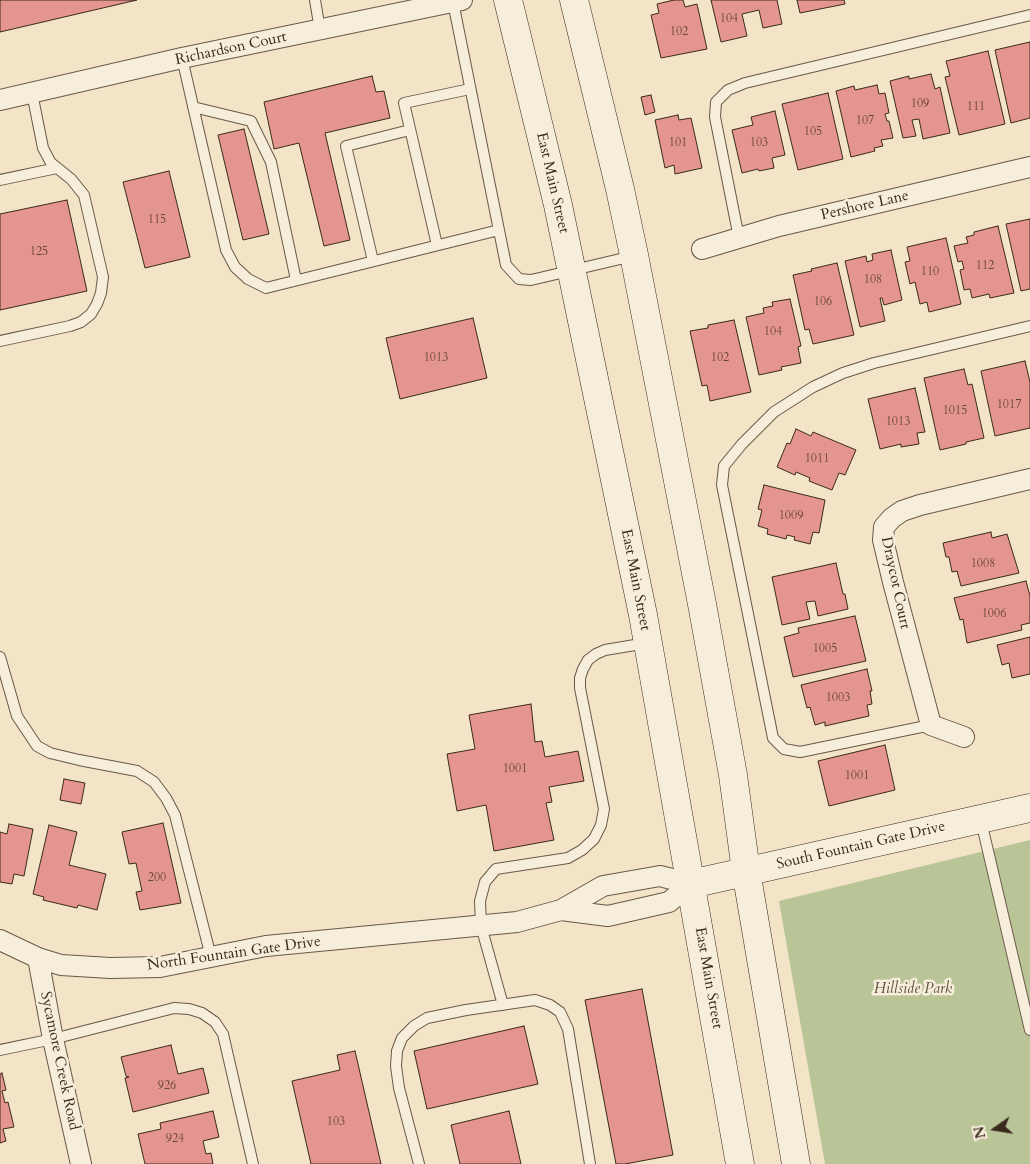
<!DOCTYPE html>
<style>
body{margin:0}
#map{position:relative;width:1030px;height:1164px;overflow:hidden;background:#f3e4c8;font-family:Cardo,serif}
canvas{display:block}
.north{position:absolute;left:970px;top:1104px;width:50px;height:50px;-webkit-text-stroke:4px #f7eddb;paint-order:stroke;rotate:257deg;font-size:14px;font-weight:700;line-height:20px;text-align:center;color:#3a291c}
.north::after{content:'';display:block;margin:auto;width:18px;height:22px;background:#3a291c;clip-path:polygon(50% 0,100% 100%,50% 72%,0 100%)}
</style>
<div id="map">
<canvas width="1030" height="1164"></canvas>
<div class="north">N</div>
</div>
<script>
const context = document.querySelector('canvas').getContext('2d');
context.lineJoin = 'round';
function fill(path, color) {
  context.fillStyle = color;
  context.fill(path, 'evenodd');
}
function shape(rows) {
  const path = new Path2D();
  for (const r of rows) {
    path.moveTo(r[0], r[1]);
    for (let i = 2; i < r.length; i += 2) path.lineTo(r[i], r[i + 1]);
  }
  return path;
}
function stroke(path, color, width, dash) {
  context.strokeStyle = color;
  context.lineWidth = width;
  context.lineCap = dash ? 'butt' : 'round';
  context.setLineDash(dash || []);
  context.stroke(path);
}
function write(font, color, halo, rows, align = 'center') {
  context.font = font + ' Cardo,serif';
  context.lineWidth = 5;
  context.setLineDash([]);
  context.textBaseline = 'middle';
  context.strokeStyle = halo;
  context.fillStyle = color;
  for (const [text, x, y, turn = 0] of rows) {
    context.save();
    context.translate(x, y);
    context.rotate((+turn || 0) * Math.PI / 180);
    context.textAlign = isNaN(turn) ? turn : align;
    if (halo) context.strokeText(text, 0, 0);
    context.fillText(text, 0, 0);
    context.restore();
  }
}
const green = shape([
 [1030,840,1030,1164,825,1164,779,901]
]);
const building = shape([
 [0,0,137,0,0,32,0,0],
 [674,0,683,0,685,7,697,4,707,49,661,58,651,15,659,13,657,4,674,0],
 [711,0,777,0,782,24,763,28,759,10,742,14,747,36,721,42,711,0],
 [797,0,844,0,845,4,800,13,797,0],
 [1030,42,1030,118,1011,123,995,50,1030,42],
 [988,51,1005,124,959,135,945,77,950,76,946,61,988,51],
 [931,74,935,89,940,87,950,133,923,139,919,119,912,120,916,136,903,138,890,81,909,76,909,79,931,74],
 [372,76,376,92,384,91,390,118,325,133,350,240,324,246,299,143,274,149,264,102,372,76],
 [877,85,879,94,885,93,889,113,885,114,887,121,889,121,893,138,881,140,883,146,874,148,875,151,851,157,836,91,854,86,855,90,877,85],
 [828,93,843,159,798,170,782,104,828,93],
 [651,95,655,112,645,115,641,97,651,95],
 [775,111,785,155,772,158,774,168,759,171,758,169,742,173,732,130,753,125,751,117,775,111],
 [678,115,679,120,691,118,702,168,675,174,674,165,665,168,655,120,678,115],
 [244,129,269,234,243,240,218,135,244,129],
 [169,171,190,257,145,268,123,182,169,171],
 [67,200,87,291,0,310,0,214,67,200],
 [1030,219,1030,289,1021,291,1006,224,1030,219],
 [998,226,1014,293,990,298,989,294,972,298,970,289,964,290,960,270,964,269,962,261,958,262,954,246,968,243,966,237,974,235,974,232,998,226],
 [946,238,961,304,929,312,927,302,920,304,915,282,910,284,905,262,910,261,907,247,946,238],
 [891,250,902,300,884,305,882,298,880,298,885,321,860,327,845,261,866,256,867,262,873,260,872,254,891,250],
 [837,263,854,335,813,344,809,329,805,330,793,275,812,271,811,269,837,263],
 [790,299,801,346,798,347,801,363,781,367,782,370,759,375,746,317,764,313,763,308,773,306,772,302,790,299],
 [473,318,487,378,400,399,386,338,473,318],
 [734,320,751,392,710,401,707,385,702,386,690,331,708,328,708,325,734,320],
 [1025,361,1030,382,1030,428,995,436,981,371,1025,361],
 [964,369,968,385,972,384,984,438,966,442,966,444,940,450,924,378,964,369],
 [915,388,925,432,917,433,919,444,901,447,901,444,880,449,868,399,915,388],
 [796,429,811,436,813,432,856,450,845,475,839,473,832,490,809,481,810,478,796,472,795,475,777,467,787,443,790,444,796,429],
 [764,485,825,500,819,533,813,532,810,544,794,540,795,537,787,535,786,539,767,534,768,529,758,526,762,510,758,509,764,485],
 [991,532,992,538,1007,534,1019,573,961,586,957,571,952,572,949,557,946,557,943,543,991,532],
 [836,563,843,594,845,594,848,609,818,616,815,601,806,602,810,619,782,625,772,577,836,563],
 [1026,581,1030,596,1030,623,1021,625,1022,630,967,643,963,619,960,620,954,598,1026,581],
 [855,616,866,661,793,677,784,637,799,633,798,628,855,616],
 [1030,637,1030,674,1012,678,1009,663,1002,665,997,645,1030,637],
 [867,669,872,691,870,691,872,704,867,705,869,716,825,726,825,722,815,725,810,707,807,708,801,685,867,669],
 [531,704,535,742,542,741,545,757,578,751,584,781,549,787,552,802,546,803,554,840,494,851,486,805,457,811,447,754,475,749,469,715,531,704],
 [885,745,895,790,829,806,818,761,885,745],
 [64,779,85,783,81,804,60,800,64,779],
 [163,823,181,903,140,910,136,892,142,891,136,863,129,864,122,832,163,823],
 [9,824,33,829,24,876,14,874,12,884,0,882,0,832,7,834,9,824],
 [49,825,77,832,69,865,106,874,97,910,78,905,77,908,43,900,44,897,33,894,49,825],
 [642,989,673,1155,625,1164,616,1164,585,1000,642,989],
 [524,1026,538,1084,427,1109,414,1051,524,1026],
 [171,1045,178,1074,203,1068,209,1093,133,1112,125,1078,129,1077,126,1076,121,1057,171,1045],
 [355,1051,381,1164,311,1164,292,1081,340,1070,337,1055,355,1051],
 [2,1073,6,1090,2,1091,5,1103,8,1102,14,1127,3,1129,6,1141,0,1143,0,1074,2,1073],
 [213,1111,219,1137,203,1141,206,1154,211,1153,213,1164,145,1164,138,1134,161,1129,160,1123,213,1111],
 [509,1111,521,1164,460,1164,451,1125,509,1111]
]);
const lane = shape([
 [315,0,320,30],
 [453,2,506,265,519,279,531,280,633,256],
 [182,58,226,250,235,267,248,279,266,288,499,230],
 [193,107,251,121,271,162,296,280],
 [0,180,57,168],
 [739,238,715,117,716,102,728,90,745,83,1030,15],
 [437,245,404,103,470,89],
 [373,261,346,146,410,130],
 [0,341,70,326,81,322,91,314,97,304,101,293,103,277,84,195,71,179,51,163,43,148,32,93],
 [0,657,17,716,37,746,50,753,79,760,137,771,154,782,166,798,175,815,211,957],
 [931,725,800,752,784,749,773,738,722,485,724,466,742,444,774,412,813,387,843,373,874,363,1030,326],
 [981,821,1030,1030],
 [503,1005,481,926,480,901,485,882,496,869,568,858,582,850,594,839,601,825,604,809,580,688,580,678,583,669,588,660,596,654,605,650,647,643],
 [0,1050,53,1039,174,1008,189,1009,202,1013,215,1022,223,1034,253,1164],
 [419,1164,399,1088,396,1066,397,1051,402,1038,414,1026,427,1018,466,1010,535,1000,550,1005,560,1012,568,1029,590,1164]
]);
const street = shape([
 [0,100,182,58,462,0],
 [702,249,779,226,1030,167],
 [964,737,931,725,893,582,883,540,884,527,892,518,902,511,920,505,1030,479],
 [561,910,608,916,669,902,691,884],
 [0,940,38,958,61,965,110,968,160,967,266,946,517,922,561,910,603,886,660,876,691,884],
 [38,958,53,1039,81,1164]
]);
const secondary = shape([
 [508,0,558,205,643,615,740,1164],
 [574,0,620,189,634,255,702,604,733,775,746,871,796,1164],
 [691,884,1030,808]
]);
const numberNames = [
 ["104",729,19],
 ["102",679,32],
 ["109",920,104],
 ["111",976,107],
 ["107",865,121],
 ["105",813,132],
 ["101",678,143],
 ["103",759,143],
 ["115",157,220],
 ["125",39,252],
 ["112",985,266],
 ["110",930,272],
 ["108",873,280],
 ["106",823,302],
 ["104",773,332],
 ["1013",436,358],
 ["102",720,358],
 ["1017",1009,405],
 ["1015",955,411],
 ["1013",898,422],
 ["1011",817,459],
 ["1009",791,516],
 ["1008",983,564],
 ["1006",994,614],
 ["1005",825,649],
 ["1003",838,698],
 ["1001",515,769],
 ["1001",857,776],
 ["200",157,878],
 ["926",167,1086],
 ["103",336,1122],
 ["924",175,1139]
];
const streetNames = [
 ["Richardson Court",231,49,-12],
 ["East Main Street",552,183,77],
 ["Pershore Lane",865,206,-13],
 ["East Main Street",635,580,79],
 ["Draycot Court",895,583,78],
 ["South Fountain Gate Drive",861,846,-13],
 ["North Fountain Gate Drive",234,954,-8],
 ["East Main Street",708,978,80],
 ["Sycamore Creek Road",59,1061,78]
];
const parkNames = [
 ["Hillside Park",913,990]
];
fill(green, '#b9c497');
fill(building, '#e5958f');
stroke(building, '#3a291c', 1);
stroke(lane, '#685847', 12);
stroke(street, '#685847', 22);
stroke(secondary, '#3a291c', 29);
stroke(lane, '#f7eddb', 10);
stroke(street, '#f7eddb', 20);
stroke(secondary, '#f7eddb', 28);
write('12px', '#654439', null, numberNames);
write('15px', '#3a291c', '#f7eddb', streetNames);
write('italic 15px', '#5a503b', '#f7eddb', parkNames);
</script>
